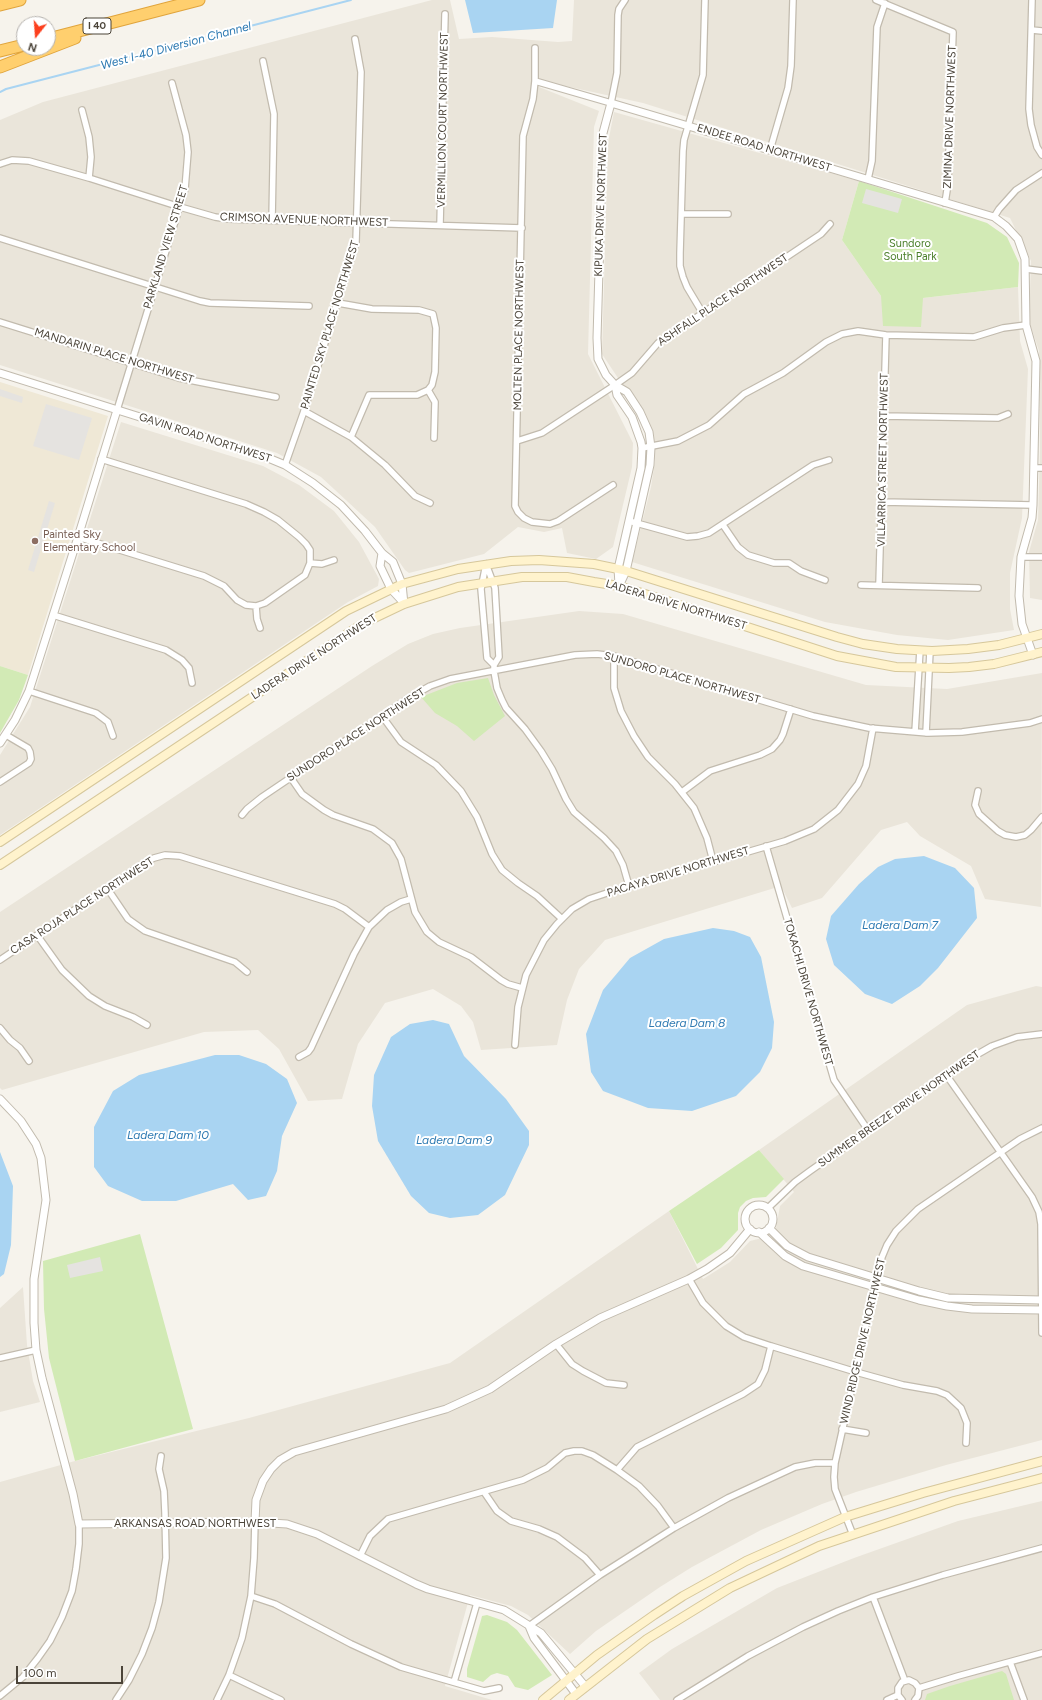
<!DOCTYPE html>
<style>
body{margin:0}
#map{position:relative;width:1042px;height:1700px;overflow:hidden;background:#f6f3ec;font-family:Figtree,sans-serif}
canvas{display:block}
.north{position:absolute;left:16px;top:16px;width:40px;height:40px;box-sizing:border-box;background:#fff;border:1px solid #b7b4b0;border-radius:50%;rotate:197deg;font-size:11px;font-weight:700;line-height:16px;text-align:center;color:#4b4439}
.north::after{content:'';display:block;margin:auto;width:14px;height:18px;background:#fc3f1d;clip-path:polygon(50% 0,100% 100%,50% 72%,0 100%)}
.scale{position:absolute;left:16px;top:1666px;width:107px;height:18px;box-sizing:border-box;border:2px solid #4b4439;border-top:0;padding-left:5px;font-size:12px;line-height:14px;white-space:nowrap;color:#4b4439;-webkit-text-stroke:3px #fff;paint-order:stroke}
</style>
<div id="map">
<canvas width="1042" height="1700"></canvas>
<div class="north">N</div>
<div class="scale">100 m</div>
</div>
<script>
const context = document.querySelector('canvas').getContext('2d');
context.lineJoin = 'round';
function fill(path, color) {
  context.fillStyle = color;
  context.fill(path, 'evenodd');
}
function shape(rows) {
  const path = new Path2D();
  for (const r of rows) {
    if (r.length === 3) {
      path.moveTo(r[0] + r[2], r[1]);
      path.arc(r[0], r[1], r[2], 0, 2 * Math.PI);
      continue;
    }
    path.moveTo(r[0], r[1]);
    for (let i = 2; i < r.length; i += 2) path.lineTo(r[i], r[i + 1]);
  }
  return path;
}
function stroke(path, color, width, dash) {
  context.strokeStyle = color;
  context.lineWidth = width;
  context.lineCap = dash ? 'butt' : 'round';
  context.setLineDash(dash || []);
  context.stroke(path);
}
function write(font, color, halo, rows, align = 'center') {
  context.font = font + ' Figtree,sans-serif';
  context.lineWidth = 4;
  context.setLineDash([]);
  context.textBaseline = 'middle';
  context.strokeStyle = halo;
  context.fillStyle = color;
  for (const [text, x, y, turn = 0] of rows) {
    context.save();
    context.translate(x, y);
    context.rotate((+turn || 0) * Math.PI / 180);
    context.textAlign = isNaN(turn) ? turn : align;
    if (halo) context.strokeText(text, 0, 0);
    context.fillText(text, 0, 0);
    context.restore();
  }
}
const residential = shape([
 [432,0,450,0,459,39,492,37,558,42,572,41,574,0,1042,0,1042,600,1030,598,1029,552,1038,520,1040,450,1039,351,1029,321,1031,261,1010,218,643,103,565,86,534,85,599,111,594,127,588,354,633,443,632,467,613,547,596,559,567,553,562,528,544,532,518,527,484,554,409,573,405,570,375,527,321,477,277,453,0,365,0,120,43,102],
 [614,112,859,181,842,240,881,296,923,298,1018,287,1020,341,1028,369,1022,518,1010,573,1010,609,1014,630,948,640,897,635,825,622,632,562,651,487,655,461,650,426,602,354,608,143],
 [121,422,263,466,299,485,334,511,359,542,379,579,378,586,348,602,324,618,0,835,0,755,30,707],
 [579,611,623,614,866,685,947,689,1042,673,1041,907,985,899,971,866,920,836,907,822,881,830,822,898,792,908,781,886,605,940,579,969,567,1000,557,1045,481,1050,473,1022,461,1006,433,989,385,1003,358,1044,342,1099,308,1101,279,1049,258,1030,204,1032,2,1090,0,1088,0,912,372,666,408,644,433,634,460,628],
 [1036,986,1042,987,1042,1440,946,1465,856,1492,822,1504,761,1530,692,1567,660,1587,596,1631,570,1654,528,1615,511,1606,470,1595,445,1686,492,1700,0,1700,0,1482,75,1461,249,1418,450,1363,669,1211,703,1279,730,1262,750,1241,762,1238,776,1228,780,1206,794,1192,759,1150,967,1005],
 [23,1287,27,1345,33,1381,40,1402,0,1412,0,1308],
 [1042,1501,1042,1700,660,1700,639,1673,672,1649,777,1588,854,1558,958,1521]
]);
const education = shape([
 [0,382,108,416,28,675,0,666]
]);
const green = shape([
 [859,181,987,223,1007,237,1019,263,1018,287,923,298,921,327,883,326,881,296,842,240],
 [0,666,28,675,19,700,0,733],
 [488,678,494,695,505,716,474,741,457,726,435,713,421,697,457,683],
 [759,1150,784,1179,766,1197,753,1198,746,1201,740,1207,738,1213,738,1230,721,1248,697,1264,669,1211],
 [140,1234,193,1429,75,1461,49,1358,44,1309,43,1261],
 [487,1615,507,1622,517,1630,552,1675,528,1690,515,1687,508,1676,497,1673,491,1675,483,1682,467,1677,467,1669,481,1620,482,1616],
 [1002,1671,1006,1674,1014,1700,925,1700,927,1694,950,1686]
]);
const parking = shape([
 [866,189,902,199,898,213,862,203],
 [0,389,23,397,22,403,0,396],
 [46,404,92,418,79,460,33,446],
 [49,501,55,503,34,572,28,570],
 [100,1257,103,1271,70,1278,67,1265]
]);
const water = shape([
 [465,0,557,0,553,28,473,33],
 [924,856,955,868,974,888,977,918,938,968,920,986,892,1004,865,994,834,965,826,939,831,916,859,884,878,867,895,859],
 [713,928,734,931,750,937,761,957,774,1022,772,1048,760,1072,736,1096,692,1111,648,1108,603,1091,591,1072,586,1034,603,990,630,958,664,939],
 [433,1020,449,1024,464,1056,506,1099,529,1131,529,1145,505,1195,478,1215,450,1218,429,1213,411,1196,378,1141,372,1106,374,1075,391,1037,410,1024],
 [215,1055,239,1055,266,1064,287,1079,297,1103,282,1136,277,1171,266,1196,248,1200,233,1184,176,1201,142,1201,108,1186,94,1167,94,1127,113,1091,139,1075],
 [0,1152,13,1186,11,1245,4,1274,0,1277]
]);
const stream = shape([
 [0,92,6,89,351,0]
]);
const minor = shape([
 [876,0,953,32,948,184,945,203],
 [1032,0,1029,109,1031,125,1037,147,1042,155],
 [1032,30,1042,31],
 [535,48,535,81,533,99,523,136,515,506,518,512,524,518,532,522,550,524,558,521,613,485],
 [263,61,274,114,272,220],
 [535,81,611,103,617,73,618,15,619,9,625,0],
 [82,110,89,137,91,157,89,178],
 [770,150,788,88,791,66,793,0],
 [0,164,12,160,29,161,89,178,180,207,215,217,228,219,522,228],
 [868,179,872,161,877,27,885,3],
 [682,214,728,214],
 [994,217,999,209,1016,190,1042,173],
 [440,225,445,14],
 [0,238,200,301,210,303,309,306],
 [1026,269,1042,271],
 [338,303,372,309,419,310,433,314,436,328,435,372,432,385,428,390,435,402,434,438],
 [702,312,687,287,683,277,680,266,680,253,683,151,684,140,703,75,705,0],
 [0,322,179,378,276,397],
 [117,410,185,189,188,152,186,135,172,83],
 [304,411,351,437,385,465,415,496,430,503],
 [883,416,998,418,1008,414],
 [351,437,369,395,417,395,428,390],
 [517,441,542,433,615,385,632,373,658,343,821,234,830,224],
 [642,448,678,441,709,425,744,394,783,373,826,342,842,334,858,331,886,335,974,337,1003,328,1026,325],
 [101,459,246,504,264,512,278,520,299,537,306,544,310,550,310,563],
 [285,465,304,411,356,242,361,72,355,39],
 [1034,468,1042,468],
 [882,502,1033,505],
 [629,521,687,537,698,536,709,533,813,465,829,460],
 [723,525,738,547,748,555,774,563,789,563,801,571,825,580],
 [78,537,204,576,224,586,237,600,246,605,256,606,265,603,305,575,310,563,322,564,334,560],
 [1021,557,1042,557],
 [486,564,495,588,499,657,494,665,494,671,497,688,502,700,506,708,525,729,541,751,552,769,566,799,574,812,604,838,616,851,623,865,629,886],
 [486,564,481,589,487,658,494,665],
 [861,585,978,588],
 [879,585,886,335],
 [256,606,257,619,260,628],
 [53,615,166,650,182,660,189,668,192,683],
 [614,656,614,688,621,711,634,736,648,757,675,784,694,808,707,838,713,861],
 [29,691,96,713,108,722,113,736],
 [382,716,401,742,436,765,461,791,477,817,492,854,502,870,518,883,537,896,562,919],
 [915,732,920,650],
 [926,733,930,651],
 [291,778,302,794,324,810,333,815,373,829,392,843,401,859,415,912,427,932,439,942,471,957,501,980,508,984,522,988],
 [0,782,29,763,31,759,30,752,28,748,6,735],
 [978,791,975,805,979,814,998,831,1005,835,1016,837,1025,835,1031,830,1042,817],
 [682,792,710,771,760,755,772,749,780,740,783,734,791,709],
 [242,815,247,809,262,797,407,699,430,686,450,679,575,655,597,654,614,656,813,716,869,728,928,733,962,732,1030,723,1042,719],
 [766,846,834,1080,868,1130],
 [107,888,128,919,145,931,235,962,247,972],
 [37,935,62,970,89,996,105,1006,133,1017,147,1025],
 [0,960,144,863,154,858,165,855,180,856,335,904,345,909,369,927],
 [0,1028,10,1040,20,1048,29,1061],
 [515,1045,518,1007,526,975,544,940,557,924,572,909,589,899,607,893,785,841,814,829,838,810,858,784,866,766,873,728],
 [299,1057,308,1052,311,1048,354,954,369,927,387,910,401,902,411,899],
 [947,1076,1032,1197,1039,1212,1041,1224,1042,1333],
 [768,1208,795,1182,810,1171,971,1058,992,1046,1017,1037,1042,1034],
 [689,1279,703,1303,726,1326,744,1337,771,1346,856,1372,903,1385,937,1391,947,1395,961,1408,967,1423,966,1443],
 [556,1344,572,1364,583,1371,606,1383,624,1385],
 [0,1358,36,1350],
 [842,1429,866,1433],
 [617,1470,637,1447,743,1394,758,1384,765,1370,771,1346],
 [484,1492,497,1511,511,1521,539,1529,557,1537,585,1558,600,1575],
 [853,1535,835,1489,834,1477,835,1463,873,1294,882,1257,887,1245,896,1231,918,1209,1020,1139,1042,1128],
 [360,1556,370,1536,388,1519,523,1480,547,1468,565,1453,574,1451,582,1451,593,1455,617,1470,639,1486,658,1506,674,1528],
 [251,1596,275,1604,351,1644,401,1667,484,1691,499,1688],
 [873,1597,905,1681],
 [529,1626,600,1575,674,1528,728,1498,795,1467,815,1463,835,1463],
 [1010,1662,1024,1700],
 [229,1675,281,1700],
 [454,1682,477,1603],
 [919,1688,958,1676,1042,1653],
 [0,1696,23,1677,38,1658,50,1641,62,1617,72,1591,76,1569,79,1544,79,1524],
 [116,1700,129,1680,142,1654,152,1628,159,1602,166,1558,165,1513,164,1491,159,1469,161,1456],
 [217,1700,229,1675,242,1638,251,1596,254,1558,255,1522],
 [677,1700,748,1656,803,1627,838,1611,873,1597,943,1575,1042,1548],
 [887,1700,898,1695],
 [902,1700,898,1695,898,1688,902,1682,909,1680,915,1683,919,1688,918,1696,915,1700]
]);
const tertiary = shape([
 [0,373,261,455,285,465,313,483,341,505,365,531,382,553,393,562,402,584,404,604],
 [615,385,617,395,632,417,641,442,642,448,641,468,618,569,619,584],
 [382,553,380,566,391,589,404,603],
 [619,586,626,571,650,465,651,447,649,432,640,412,627,392,615,385,606,375,598,359,597,338,603,133,611,103,994,217,1006,226,1018,239,1025,259,1026,325,1036,361,1033,505,1032,518,1021,557,1019,596,1022,624,1033,655],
 [0,743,15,720,29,691,78,537,117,410],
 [0,1099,21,1121,36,1144,41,1158,46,1200,34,1279,34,1323,36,1350,42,1378,73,1494,79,1524,255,1522,287,1524,317,1534,416,1584,428,1589,504,1610,541,1633,585,1686],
 [759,1219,14],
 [769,1228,787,1246,808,1257,919,1291,948,1298,1042,1300],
 [759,1232,785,1256,803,1266,919,1300,947,1306,972,1309,1042,1310],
 [255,1522,256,1500,263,1481,271,1469,280,1460,294,1452,446,1409,490,1389,556,1344,600,1318,689,1279,707,1269,730,1253,750,1229],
 [529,1626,534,1638,576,1694]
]);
const secondary = shape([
 [0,842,346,611,402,584,458,569,511,561,539,560,594,564,623,570,837,637,863,644,897,649,932,651,968,649,999,645,1042,634],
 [0,865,362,624,404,604,458,587,522,577,567,577,594,582,619,586,658,598,837,656,896,667,949,668,969,667,994,664,1042,652],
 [543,1700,597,1655,654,1615,683,1596,746,1561,845,1517,923,1493,1042,1461],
 [569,1700,647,1639,730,1588,819,1546,954,1501,1042,1478]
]);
const motorway = shape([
 [0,5,20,0],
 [48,39,199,0],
 [0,51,24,45],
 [0,67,75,38]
]);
const markers = [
 [35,541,4,"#8d6e63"]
];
const shields = [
 [97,26,28]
];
const shieldNames = [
 ["I 40",97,26]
];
const streetNames = [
 ["ZIMINA DRIVE NORTHWEST",950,117,-88],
 ["VERMILLION COURT NORTHWEST",443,120,-89],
 ["ENDEE ROAD NORTHWEST",764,148,17],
 ["KIPUKA DRIVE NORTHWEST",601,205,-88],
 ["CRIMSON AVENUE NORTHWEST",304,220,2],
 ["PARKLAND VIEW STREET",166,247,-73],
 ["ASHFALL PLACE NORTHWEST",723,300,-34],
 ["PAINTED SKY PLACE NORTHWEST",330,325,-73],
 ["MOLTEN PLACE NORTHWEST",519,335,-89],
 ["MANDARIN PLACE NORTHWEST",114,356,17],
 ["GAVIN ROAD NORTHWEST",205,438,18],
 ["VILLARRICA STREET NORTHWEST",883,460,-89],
 ["LADERA DRIVE NORTHWEST",676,605,17],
 ["LADERA DRIVE NORTHWEST",314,657,-33],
 ["SUNDORO PLACE NORTHWEST",682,678,16],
 ["SUNDORO PLACE NORTHWEST",356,735,-33],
 ["PACAYA DRIVE NORTHWEST",678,872,-17],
 ["CASA ROJA PLACE NORTHWEST",82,906,-33],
 ["TOKACHI DRIVE NORTHWEST",808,992,74],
 ["SUMMER BREEZE DRIVE NORTHWEST",899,1109,-35],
 ["WIND RIDGE DRIVE NORTHWEST",863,1341,-77],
 ["ARKANSAS ROAD NORTHWEST",195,1524]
];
const parkNames = [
 ["Sundoro",910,244],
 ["South Park",910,257]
];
const educationNames = [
 ["Painted Sky",43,535],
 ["Elementary School",43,548]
];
const waterNames = [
 ["West I-40 Diversion Channel",176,46,-15],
 ["Ladera Dam 7",900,925],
 ["Ladera Dam 8",687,1023],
 ["Ladera Dam 10",168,1135],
 ["Ladera Dam 9",454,1140]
];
fill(residential, '#eae5da');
fill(education, '#efe8d6');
fill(green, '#d2eab5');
fill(parking, '#e5e3e0');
fill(water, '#a9d4f2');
stroke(stream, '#a9d4f2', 2);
stroke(minor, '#c2bbae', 8);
stroke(tertiary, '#c2bbae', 9);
stroke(secondary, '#d6c79b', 10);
stroke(motorway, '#e0a43c', 13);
stroke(minor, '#fff', 5.5);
stroke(tertiary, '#fff', 7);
stroke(secondary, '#fff3cd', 8);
stroke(motorway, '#ffcf6e', 11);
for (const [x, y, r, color] of markers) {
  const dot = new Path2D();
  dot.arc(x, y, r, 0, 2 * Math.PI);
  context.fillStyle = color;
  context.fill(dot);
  stroke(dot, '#fff', 1.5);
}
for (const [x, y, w] of shields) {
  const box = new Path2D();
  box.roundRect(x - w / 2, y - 8, w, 16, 3);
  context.fillStyle = '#fff';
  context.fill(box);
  stroke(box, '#4b4439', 1);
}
write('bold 10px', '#4b4439', null, shieldNames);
write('11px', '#4b4439', '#fff', streetNames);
write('11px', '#4a7f2a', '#fff', parkNames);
write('11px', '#785e54', '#fff', educationNames, 'left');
write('italic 12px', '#2e7ab2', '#fff', waterNames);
</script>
